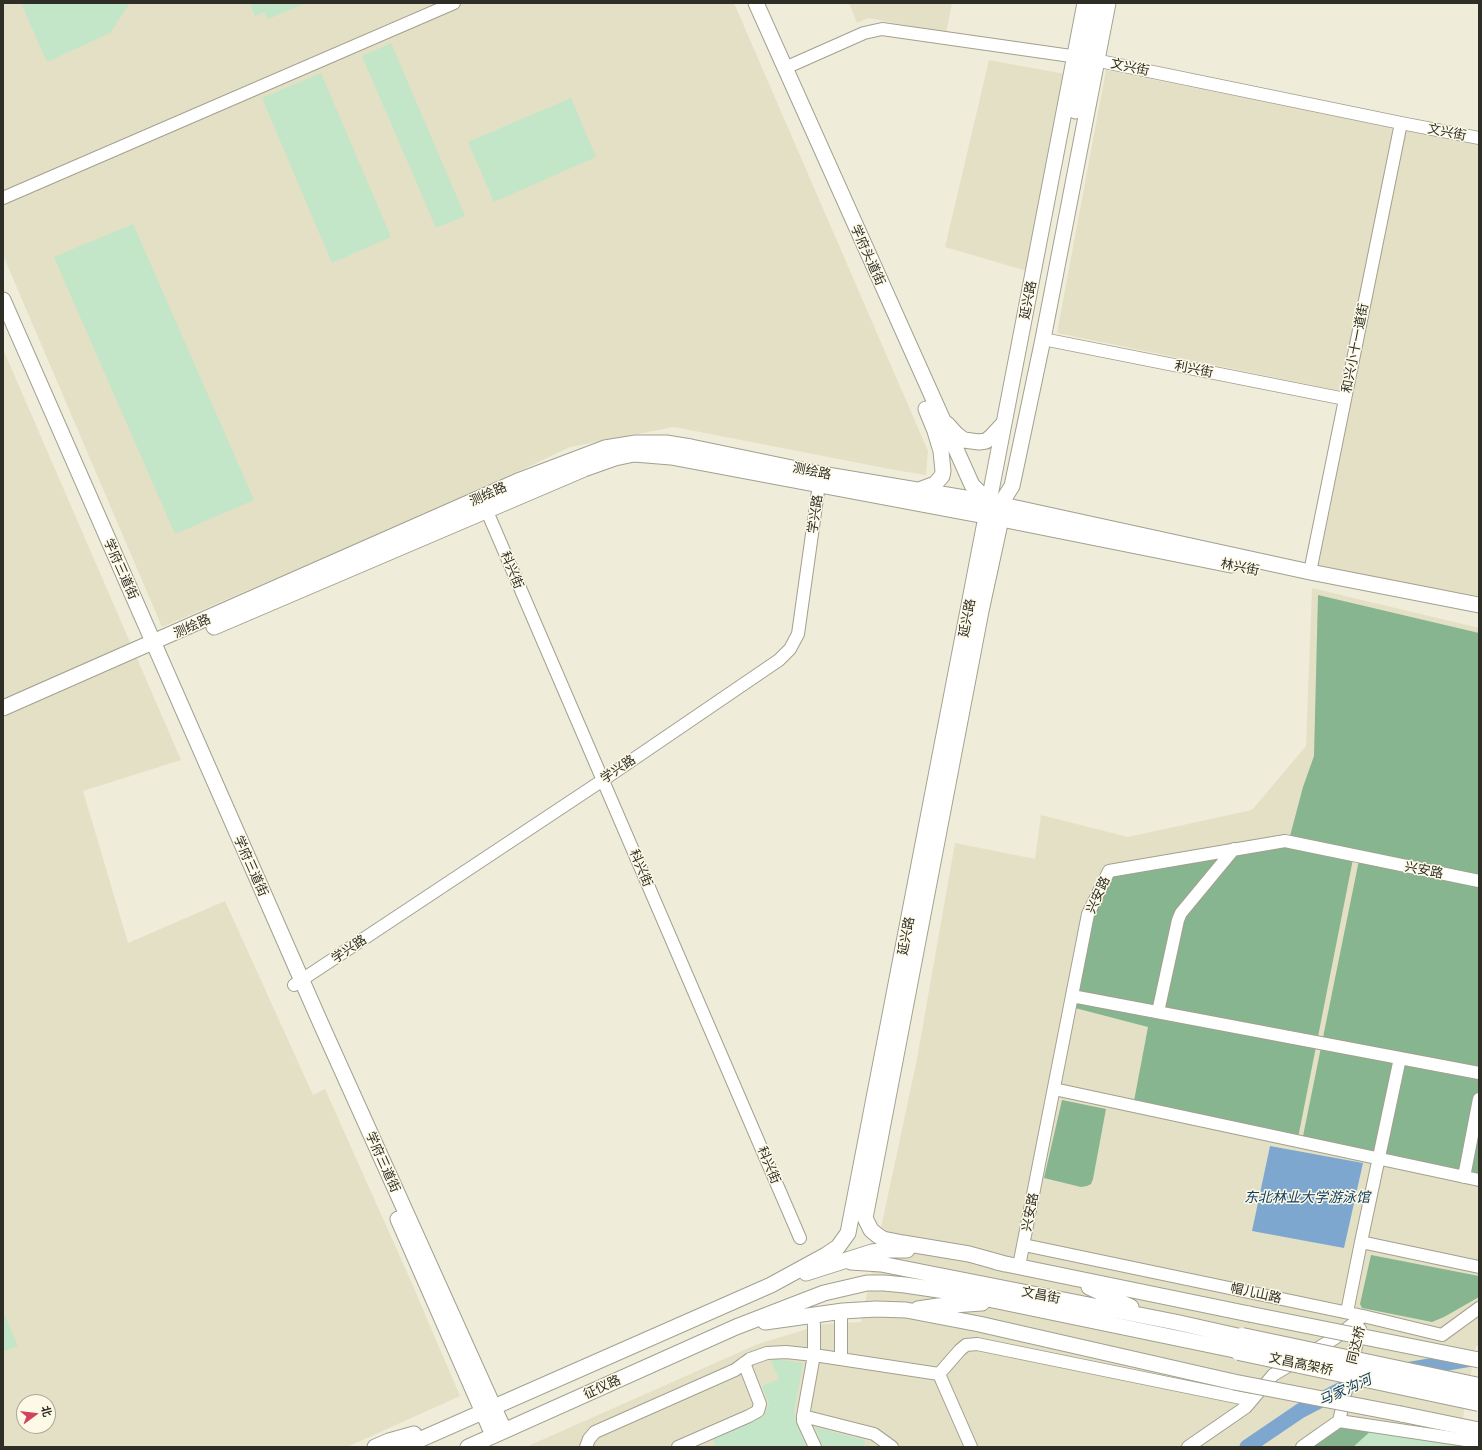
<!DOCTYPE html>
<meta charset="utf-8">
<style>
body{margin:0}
#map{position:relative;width:1482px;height:1450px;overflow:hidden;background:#efecd9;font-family:Barlow,"Noto Sans SC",sans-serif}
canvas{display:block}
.frame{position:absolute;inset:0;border:4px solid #2e2d26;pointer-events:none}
.north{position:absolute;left:16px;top:1394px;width:40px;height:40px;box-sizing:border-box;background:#fcf9e6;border:1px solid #aaa799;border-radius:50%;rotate:75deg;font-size:11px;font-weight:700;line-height:16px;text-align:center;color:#2e2d26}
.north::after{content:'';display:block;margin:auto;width:14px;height:18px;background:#d2425d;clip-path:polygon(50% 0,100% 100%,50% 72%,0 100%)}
</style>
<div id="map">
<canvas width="1482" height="1450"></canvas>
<div class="frame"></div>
<div class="north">北</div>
</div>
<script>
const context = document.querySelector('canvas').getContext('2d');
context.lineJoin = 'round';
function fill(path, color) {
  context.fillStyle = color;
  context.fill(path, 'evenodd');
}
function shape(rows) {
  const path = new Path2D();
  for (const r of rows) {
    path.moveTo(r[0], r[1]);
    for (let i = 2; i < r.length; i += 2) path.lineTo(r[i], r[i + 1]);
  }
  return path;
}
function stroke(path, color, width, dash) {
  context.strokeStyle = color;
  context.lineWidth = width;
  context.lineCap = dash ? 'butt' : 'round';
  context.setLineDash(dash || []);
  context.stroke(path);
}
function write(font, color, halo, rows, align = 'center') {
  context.font = font + ' Barlow,"Noto Sans SC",sans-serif';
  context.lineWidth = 3;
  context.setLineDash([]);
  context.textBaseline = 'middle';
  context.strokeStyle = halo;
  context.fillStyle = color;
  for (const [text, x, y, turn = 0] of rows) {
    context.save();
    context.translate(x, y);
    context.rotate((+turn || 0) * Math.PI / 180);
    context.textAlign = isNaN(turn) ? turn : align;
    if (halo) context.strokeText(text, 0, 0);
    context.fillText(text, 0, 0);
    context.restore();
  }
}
const built = shape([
 [3,3,734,3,928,451,926,475,895,470,674,427,570,447,454,502,162,627,3,255],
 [849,3,952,3,946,33,868,18,857,23],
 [989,60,1065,74,1027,271,945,247],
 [1106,70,1393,128,1341,391,1057,333],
 [1406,129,1479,144,1479,596,1318,568],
 [3,349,181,760,83,791,128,943,225,901,313,1095,325,1089,410,1279,460,1396,347,1447,3,1447],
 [24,1402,48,1402,48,1426,24,1426],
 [1312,588,1479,628,1479,1346,1476,1346,1460,1434,1479,1447,526,1447,758,1344,824,1324,861,1322,917,1059,955,843,1035,859,1041,815,1128,837,1252,810,1306,746]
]);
const green = shape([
 [21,3,130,3,110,33,47,62],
 [250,3,306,3,268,19,264,12,255,16],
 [391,43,465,216,436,228,362,56],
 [321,73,391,237,332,263,262,98],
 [571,98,596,157,494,202,468,142],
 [133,224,254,500,175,534,54,257],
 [3,1312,18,1346,3,1352],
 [770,1358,803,1363,794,1412,797,1423,806,1447,716,1447,712,1438,764,1416,769,1404,762,1386,779,1379],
 [815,1427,864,1440,865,1444,863,1447,823,1447],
 [1372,1430,1466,1447,1353,1447]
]);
const forest = shape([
 [1318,595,1479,633,1479,672,1478,678,1479,680,1479,876,1290,836,1303,787,1314,756],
 [1284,847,1353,859,1298,1138,1134,1101,1148,1027,1075,1008,1092,916,1111,874],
 [1359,860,1479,884,1479,1176,1302,1141],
 [1062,1100,1106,1109,1093,1179,1091,1184,1087,1186,1081,1187,1044,1178],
 [1371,1255,1479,1276,1479,1297,1444,1317,1432,1322,1362,1308,1360,1304],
 [1344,1425,1372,1430,1353,1447,1312,1447]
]);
const water = shape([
 [1270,1146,1363,1163,1344,1248,1252,1231]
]);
const river = shape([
 [1406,1370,1471,1359],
 [1247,1447,1300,1411,1357,1381]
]);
const minor = shape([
 [785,68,864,33,882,29,1085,58,1401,123,1479,138],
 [3,198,454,3],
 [1043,339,1345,399],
 [483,502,800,1238],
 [1310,572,1401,123],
 [294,985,603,780,779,660,790,649,798,634,820,477],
 [1072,996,1479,1073],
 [1158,1012,1178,920,1181,913,1234,849],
 [1054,1089,1479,1180],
 [1464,1177,1479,1099],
 [1361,1242,1400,1058],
 [1024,1245,1363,1316,1442,1335,1479,1308],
 [1019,1266,1088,914,1109,871,1285,841,1479,881],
 [841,1311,841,1358],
 [1347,1312,1361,1242,1479,1267],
 [939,1374,960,1350,966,1345,977,1344,1251,1400],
 [803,1416,874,1434,892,1447],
 [1339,1421,1360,1329],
 [586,1447,589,1439,595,1432,735,1370,750,1359,767,1353,786,1352,814,1355,814,1326,813,1315],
 [678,1447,749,1416,758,1411,760,1404,744,1363],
 [815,1447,803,1421,803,1416,814,1355,939,1374,971,1447],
 [1188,1447,1246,1407,1273,1375,1335,1338,1363,1316],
 [1302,1447,1339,1421,1479,1442]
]);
const major = shape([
 [756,3,972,485,989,502],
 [1075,111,1096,3],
 [3,300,321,1024,504,1430],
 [947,424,956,434,964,440,979,442,986,441,991,437,1004,423],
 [919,490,935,484,942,476,943,471,941,451,935,431,926,409],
 [214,627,584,469,615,458,634,454,671,457,1001,519,1231,565],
 [3,708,518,481,605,448,636,443,666,443,691,447,821,474,989,502,1310,572,1479,605],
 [398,1219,493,1435],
 [851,1262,881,1264,1175,1322,1242,1337],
 [996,1262,1249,1314],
 [1005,1264,969,1254,903,1243,883,1239,877,1235,871,1230,865,1218,981,611,1001,519,1005,497,1012,486,1043,339,1108,3],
 [806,1273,872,1252,890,1250,907,1250],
 [1089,1287,1131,1307],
 [918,1309,938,1306,982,1303],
 [765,1322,843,1311,876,1309,906,1310,979,1324,1234,1382],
 [1401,1414,1479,1430],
 [375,1447,389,1441,414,1434],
 [403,1447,771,1285,826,1255,838,1247,848,1233,1085,3],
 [468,1447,736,1327,824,1293,867,1283,884,1283,905,1285,959,1293,1239,1351]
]);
const majorBridge = shape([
 [1249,1314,1479,1360],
 [1234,1382,1401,1414]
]);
const highwayBridge = shape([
 [1242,1337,1479,1387],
 [1239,1351,1479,1402]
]);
const streetNames = [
 ["文兴街",1130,67,12],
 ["文兴街",1447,132,11],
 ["学府头道街",868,255,66],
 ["延兴路",1028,300,-79],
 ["和兴小十一道街",1355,348,-79],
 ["利兴街",1194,369,11],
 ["测绘路",812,471,11],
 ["测绘路",488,494,-24],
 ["学兴路",815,514,-82],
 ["林兴街",1240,567,11],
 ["学府三道街",121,569,66],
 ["科兴街",512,570,67],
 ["延兴路",967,618,-79],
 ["测绘路",192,626,-24],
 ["学兴路",618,769,-34],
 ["学府三道街",251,866,66],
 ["科兴街",641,868,67],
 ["兴安路",1424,870,11],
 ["兴安路",1098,895,-66],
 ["延兴路",906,936,-79],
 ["学兴路",349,949,-34],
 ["学府三道街",383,1162,66],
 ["科兴街",769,1165,67],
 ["兴安路",1030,1212,-79],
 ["帽儿山路",1256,1293,12],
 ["文昌街",1041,1295,11],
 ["同达桥",1356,1345,-77],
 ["文昌高架桥",1301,1364,12],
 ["征仪路",602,1387,-24]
];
const waterNames = [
 ["东北林业大学游泳馆",1307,1197],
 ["马家沟河",1345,1390,-24]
];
fill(built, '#e4e0c6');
fill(green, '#c3e5c8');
fill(forest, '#87b58f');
fill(water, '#7ea7cf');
stroke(river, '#7ea7cf', 15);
stroke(minor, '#a2a08f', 14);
stroke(major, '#a2a08f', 17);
stroke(minor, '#fff', 12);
stroke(major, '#fff', 15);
stroke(majorBridge, '#a2a08f', 17, []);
stroke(highwayBridge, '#a2a08f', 20, []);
stroke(majorBridge, '#fff', 15);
stroke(highwayBridge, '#fff', 18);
write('13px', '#2e2d26', '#fcf9e6', streetNames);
write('italic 14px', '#0f3e65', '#fcf9e6', waterNames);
</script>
